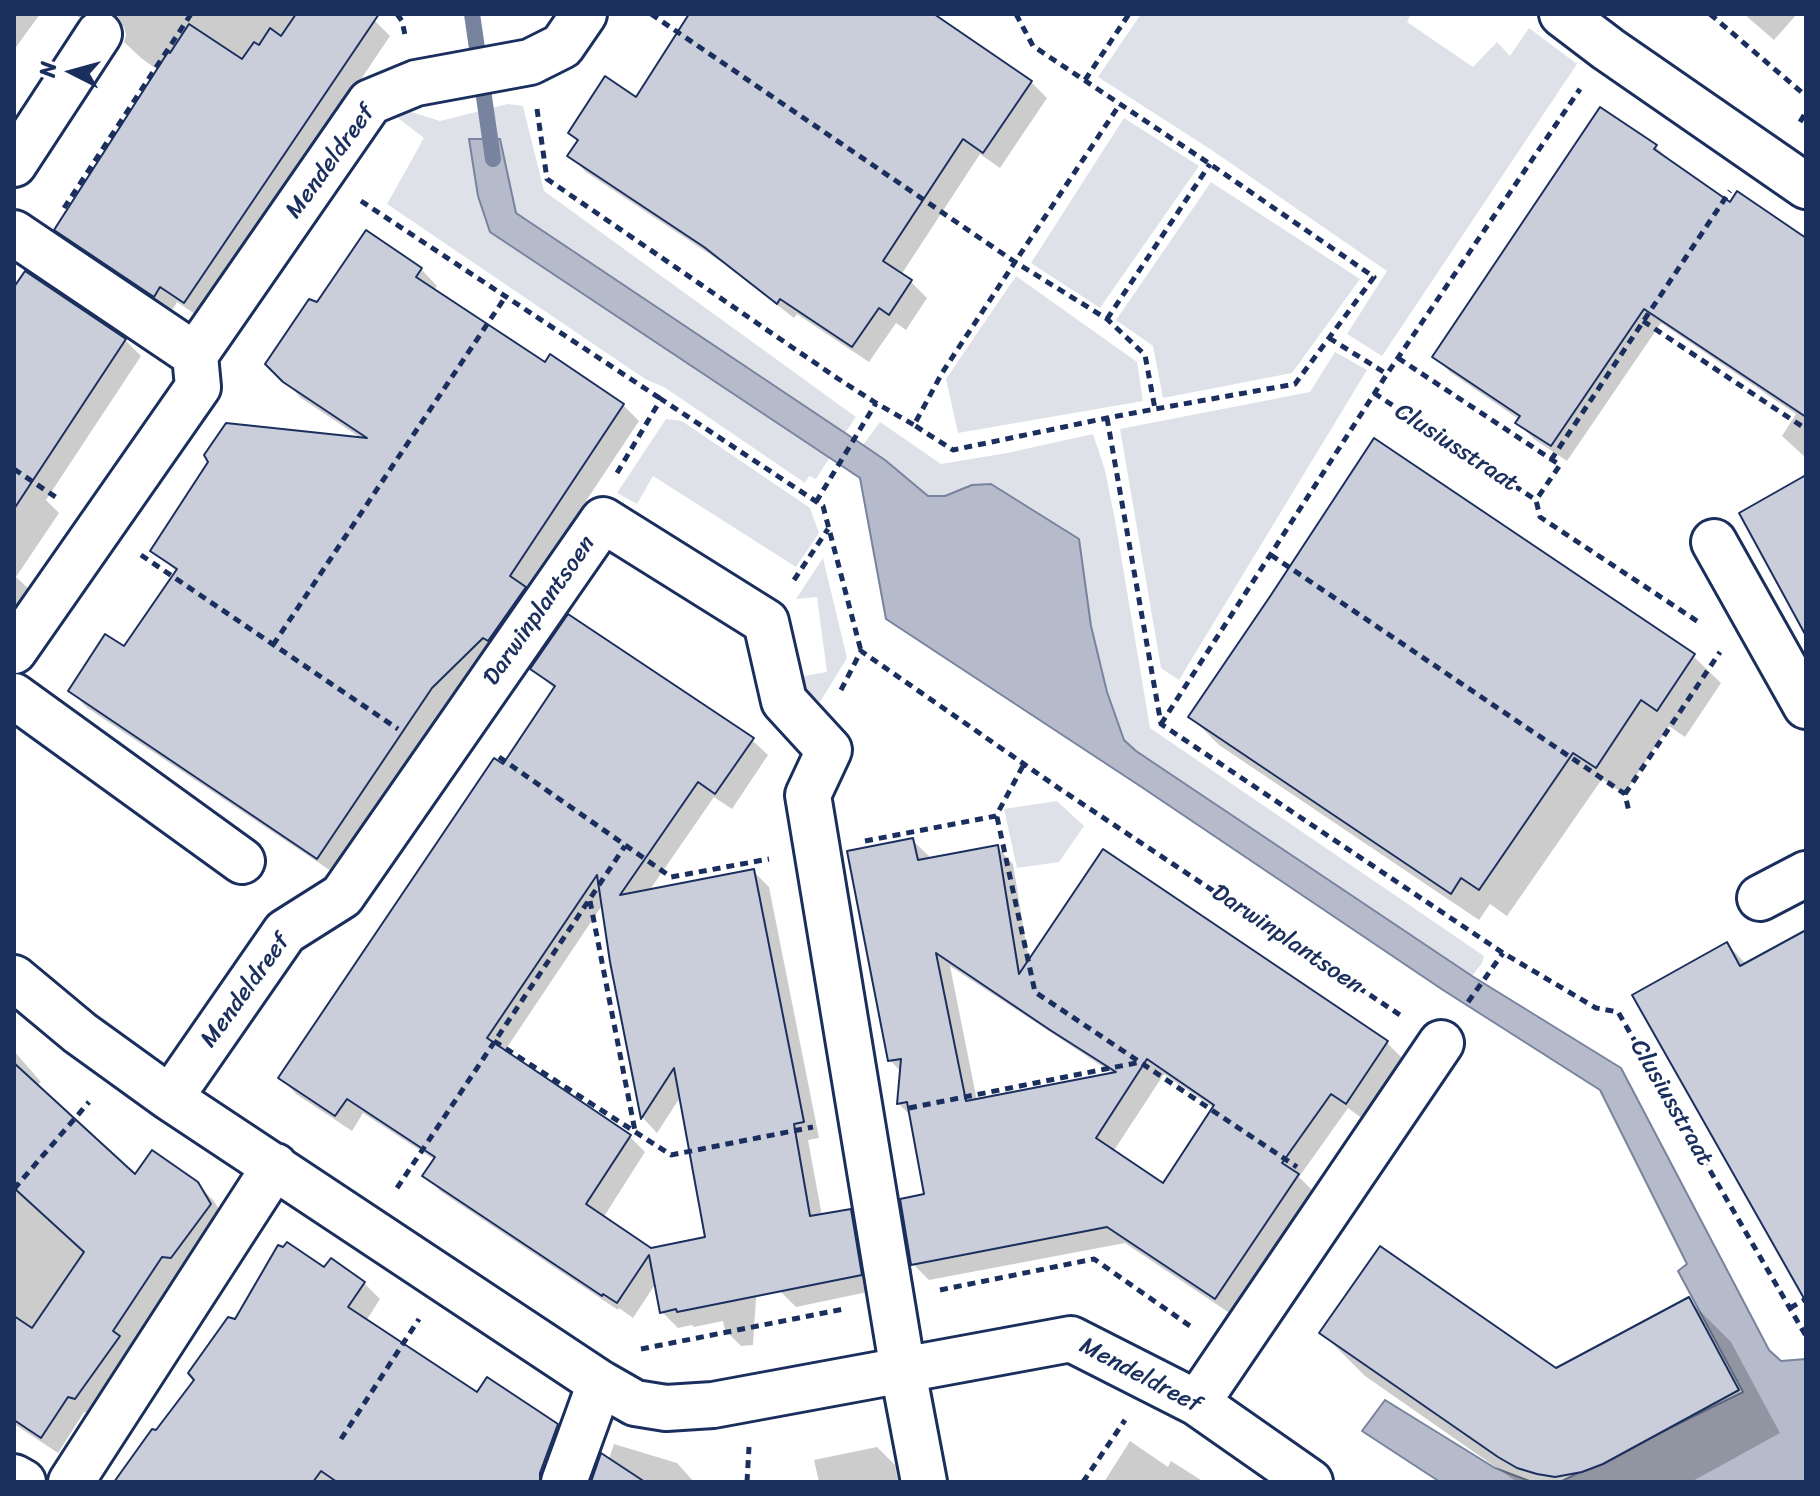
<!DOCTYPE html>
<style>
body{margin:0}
#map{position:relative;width:1820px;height:1496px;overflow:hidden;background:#fff;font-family:Sriracha,sans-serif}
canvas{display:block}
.frame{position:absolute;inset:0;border:16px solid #1b2f5e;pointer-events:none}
.north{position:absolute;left:32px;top:32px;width:80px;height:80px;-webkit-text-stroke:6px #fff;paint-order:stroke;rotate:276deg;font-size:22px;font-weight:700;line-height:32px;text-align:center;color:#1b2f5e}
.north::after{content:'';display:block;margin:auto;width:28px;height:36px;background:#1b2f5e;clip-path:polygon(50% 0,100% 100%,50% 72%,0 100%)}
</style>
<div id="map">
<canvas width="1820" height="1496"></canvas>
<div class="frame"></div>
<div class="north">N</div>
</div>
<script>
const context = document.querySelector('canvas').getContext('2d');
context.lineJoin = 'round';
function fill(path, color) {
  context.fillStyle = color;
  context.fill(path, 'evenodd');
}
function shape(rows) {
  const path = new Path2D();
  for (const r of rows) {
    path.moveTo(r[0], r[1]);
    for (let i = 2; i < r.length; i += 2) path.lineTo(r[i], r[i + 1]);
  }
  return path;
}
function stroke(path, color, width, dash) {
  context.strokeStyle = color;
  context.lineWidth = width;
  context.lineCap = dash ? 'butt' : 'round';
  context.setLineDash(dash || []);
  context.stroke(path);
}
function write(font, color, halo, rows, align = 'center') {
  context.font = font + ' Sriracha,sans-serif';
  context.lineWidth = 6;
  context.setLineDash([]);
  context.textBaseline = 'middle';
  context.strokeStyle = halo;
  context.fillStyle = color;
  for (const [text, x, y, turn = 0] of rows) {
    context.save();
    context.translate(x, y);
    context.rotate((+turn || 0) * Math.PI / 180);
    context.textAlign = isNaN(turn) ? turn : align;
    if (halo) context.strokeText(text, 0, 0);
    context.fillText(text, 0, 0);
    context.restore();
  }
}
const green = shape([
 [1141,14,1411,14,1407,22,1473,67,1497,42,1510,56,1529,28,1577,64,1382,356,1347,334,1387,271,1213,151,1098,77],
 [508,104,523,106,544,191,856,417,845,433,515,213,490,232,830,457,816,479,809,476,805,483,664,387,645,379,387,204,424,138,394,115,399,108,440,121],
 [1124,118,1199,166,1100,308,1031,263],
 [1211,182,1360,279,1292,373,1163,398,1153,346,1116,320],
 [1016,276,1137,362,1143,401,958,433,946,379],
 [1335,352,1367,370,1179,680,1161,668,1120,429,1310,392],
 [666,419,682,421,810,508,819,533,796,567,653,476,637,504,617,493],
 [880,422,941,464,1007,453,1093,434,1105,470,1115,520,1150,728,1484,956,1482,963,1472,976,1136,751,1123,740,1107,692,1091,626,1078,539,972,485,945,496,928,496,885,460,863,445],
 [823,558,847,658,820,702,792,678,827,672,817,597,796,599],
 [1057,801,1084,826,1059,862,1017,868,1004,809]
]);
const water = shape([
 [469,139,500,139,516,213,863,445,885,460,928,496,945,496,972,485,991,484,1079,539,1091,626,1107,692,1124,740,1136,751,1472,976,1621,1068,1769,1350,1781,1361,1806,1359,1806,1480,1803,1482,1560,1482,1743,1392,1678,1271,1687,1264,1600,1090,1443,990,1140,786,886,619,860,478,490,232,478,196,469,139],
 [1385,1400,1495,1468,1532,1482,1440,1482,1362,1431,1385,1400]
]);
const shadow = shape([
 [14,14,40,14,14,50],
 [74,14,365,14,374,20,390,36,201,318,177,302,171,312,72,246,56,229,159,71,141,58,124,42,126,35,124,27,119,25,105,27,100,31],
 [703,14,930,14,1031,82,1047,98,1000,168,980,154,901,275,911,282,927,298,906,330,896,323,869,362,797,314,794,318,723,263,586,172,570,156,579,142,570,133,636,99],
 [1744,14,1797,14,1774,40],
 [1655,146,1671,162,1731,204,1806,240,1806,458,1782,436,1796,414,1661,323,1567,461,1534,439,1518,423,1520,420,1450,372,1434,356],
 [366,233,421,269,437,286,433,291,545,365,623,405,639,421,527,590,541,604,500,652,448,705,334,873,86,707,70,690,124,649,177,572,153,551,364,440,301,398,268,364,317,304],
 [14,281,125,340,141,356,46,500,59,513,16,577,31,591,14,616],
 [1693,656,1721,683,1685,737,1669,726,1624,794,1602,779,1507,916,1490,904,1479,920,1219,745,1191,717],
 [533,669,752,740,768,755,732,809,714,797,649,891,753,871,769,887,819,1138,808,1140,822,1216,850,1211,866,1227,877,1290,796,1307,780,1291,762,1208,753,1345,741,1346,725,1330,723,1321,694,1327,692,1325,678,1328,662,1312,656,1283,633,1318,619,1308,618,1310,440,1191,425,1175,435,1160,363,1113,352,1131,296,1094,281,1078,503,766,555,689],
 [603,904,612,962,643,1118,657,1133,681,1096,708,1239,650,1250,603,1218,645,1152,629,1136,504,1052],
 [912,840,929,856,929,860,997,847,1013,864,1029,962,1387,1043,1403,1059,1363,1119,1348,1108,1299,1177,1314,1192,1231,1314,1125,1243,929,1280,913,1264,926,1196,912,1117,899,1104,902,1073,890,1060],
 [950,966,1114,1074,977,1101],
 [1164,1074,1214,1108,1164,1186,1113,1152],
 [1806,933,1806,1293,1727,944,1747,965],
 [14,1051,41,1082,36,1086,136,1177,197,1184,214,1201,226,1221,187,1274,179,1272,129,1347,134,1353,92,1414,84,1412,58,1453,14,1424],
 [325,1270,364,1283,380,1299,366,1321,478,1395,545,1417,561,1434,529,1482,128,1482,157,1433,236,1322],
 [1688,1299,1731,1342,1780,1433,1691,1482,1517,1482,1365,1376,1322,1333,1556,1371],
 [1130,1441,1168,1467,1171,1461,1204,1482,1104,1482],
 [614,1444,677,1463,694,1482,601,1482],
 [877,1447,895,1465,898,1482,819,1482,814,1460]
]);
const stream = shape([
 [472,14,493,159]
]);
const building = shape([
 [296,14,379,14,184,303,160,287,154,297,54,230,168,52,170,53,189,24,242,59,254,42,259,45,270,28,281,36,296,14],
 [689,14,934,14,1032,81,983,153,963,139,883,261,912,280,889,315,879,308,852,347,780,299,777,304,704,247,567,156,578,140,568,133,605,76,636,97,689,14],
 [1600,107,1657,145,1654,149,1730,202,1737,191,1806,238,1806,417,1644,309,1551,446,1515,423,1520,416,1432,357,1600,107],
 [366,230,422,268,416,277,545,362,550,354,624,404,510,576,526,587,488,641,483,638,432,688,317,859,68,691,105,634,124,646,177,569,150,551,208,462,204,455,226,423,367,438,283,382,265,364,309,299,317,302,366,230],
 [25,271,126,339,14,509,14,287,25,271],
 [1374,438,1695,654,1657,711,1641,700,1596,768,1573,753,1479,890,1461,878,1451,894,1188,717,1271,595,1374,438],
 [1806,475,1806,636,1739,513,1806,475],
 [568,614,754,738,715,794,698,782,620,895,754,869,804,1122,794,1124,810,1216,851,1209,862,1275,677,1312,676,1309,660,1313,649,1255,617,1303,603,1294,602,1296,422,1176,435,1157,347,1099,335,1116,278,1078,494,758,503,764,555,686,530,669,568,614],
 [597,875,610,962,641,1119,674,1068,705,1237,651,1248,586,1204,631,1135,487,1038,597,875],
 [913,838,918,860,998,845,1019,974,1103,849,1388,1041,1346,1104,1331,1094,1282,1163,1299,1174,1215,1299,1107,1227,911,1265,900,1199,924,1194,907,1102,897,1104,901,1059,888,1061,847,851,913,838],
 [936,953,1050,1030,1116,1072,966,1101,936,953],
 [1147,1059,1214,1105,1163,1183,1096,1138,1147,1059],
 [1806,930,1806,1302,1632,995,1727,942,1740,966,1806,930],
 [14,1063,135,1174,152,1150,198,1182,211,1204,171,1258,162,1257,113,1331,120,1336,75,1399,68,1397,41,1438,14,1420,14,1316,32,1328,84,1252,14,1188,14,1063],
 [287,1242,324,1267,331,1258,365,1282,348,1307,477,1392,487,1377,558,1424,540,1473,540,1482,337,1482,321,1471,313,1482,114,1482,152,1429,156,1430,194,1380,188,1373,228,1317,235,1319,278,1245,283,1247,287,1242],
 [1380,1246,1556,1368,1689,1297,1739,1390,1603,1464,1582,1472,1555,1477,1537,1474,1517,1468,1498,1457,1319,1333,1380,1246],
 [601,1453,645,1482,591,1482,601,1453]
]);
const path = shape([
 [397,14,402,21,405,35],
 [651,14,1015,262,1120,104],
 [1016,14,1033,46,1210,164,1374,277,1295,384,1155,409,1107,418,953,450,914,425,942,373,1015,262,1107,319,1145,355,1155,409],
 [1710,14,1806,96],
 [1085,80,1129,14],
 [537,109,547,179,837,378,876,403,914,425],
 [1800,122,1806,112],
 [361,201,661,399],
 [64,208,191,14],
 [1107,319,1210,164],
 [1643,321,1806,429],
 [1329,338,1387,374],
 [1398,358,1560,465,1536,500],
 [1374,393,1536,500,1540,517,1700,623],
 [1107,418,1161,724,1503,953,1596,1008,1618,1012,1806,1336],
 [1551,460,1730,191],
 [14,469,60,500],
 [617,473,661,399,823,506,861,651],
 [816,502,876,403],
 [141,555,398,729],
 [1271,555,1625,794,1629,812],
 [794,580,828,529],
 [273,645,506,296],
 [841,690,861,651,1060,789,1400,1015],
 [1161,724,1387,374,1580,89],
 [499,757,671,877,769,859],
 [1625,794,1720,652],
 [997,817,1035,992,1297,1167],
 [865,841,996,816,1024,764],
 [590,901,635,1131],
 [1468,1002,1503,953],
 [494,1041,671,1155,813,1127],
 [909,1108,1141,1062],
 [397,1188,625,846],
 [14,1189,89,1102],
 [940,1290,1094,1259,1190,1326],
 [1790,1308,1806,1299],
 [641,1349,844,1309],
 [341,1439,419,1319],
 [747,1482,749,1447],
 [1083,1482,1125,1420]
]);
const minor = shape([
 [1562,14,1608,49,1806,186],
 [14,164,99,34],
 [14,233,195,355],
 [1714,542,1806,706],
 [14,651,198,387,195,355,370,102,416,83,530,62,562,46,584,14],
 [14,696,242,861],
 [1760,898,1806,874],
 [14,978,80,1033,170,1098,600,1383,635,1403,666,1408,713,1405,1071,1339,1197,1403,1310,1482],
 [170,1098,285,932,342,896,603,520,766,622,784,701,829,750,808,795,903,1371,924,1482],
 [1197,1403,1441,1043],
 [14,1477,23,1482],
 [71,1482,275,1166],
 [564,1482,600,1383]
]);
const streetNames = [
 ["Mendeldreef",331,162,-54],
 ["Clusiusstraat",1456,448,33],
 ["Darwinplantsoen",540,611,-55],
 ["Darwinplantsoen",1287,940,34],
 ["Mendeldreef",246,991,-54],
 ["Clusiusstraat",1671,1103,60],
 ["Mendeldreef",1140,1376,28]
];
fill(green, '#dee1e7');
fill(water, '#b5bbca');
stroke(water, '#77839f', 2);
fill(shadow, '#0003');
stroke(stream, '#77839f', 16);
fill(building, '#caceda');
stroke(building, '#1b2f5e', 2);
stroke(minor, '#1b2f5e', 50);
stroke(path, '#1b2f5e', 5, [8, 6]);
stroke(minor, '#fff', 44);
write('24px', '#1b2f5e', '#fff', streetNames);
</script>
